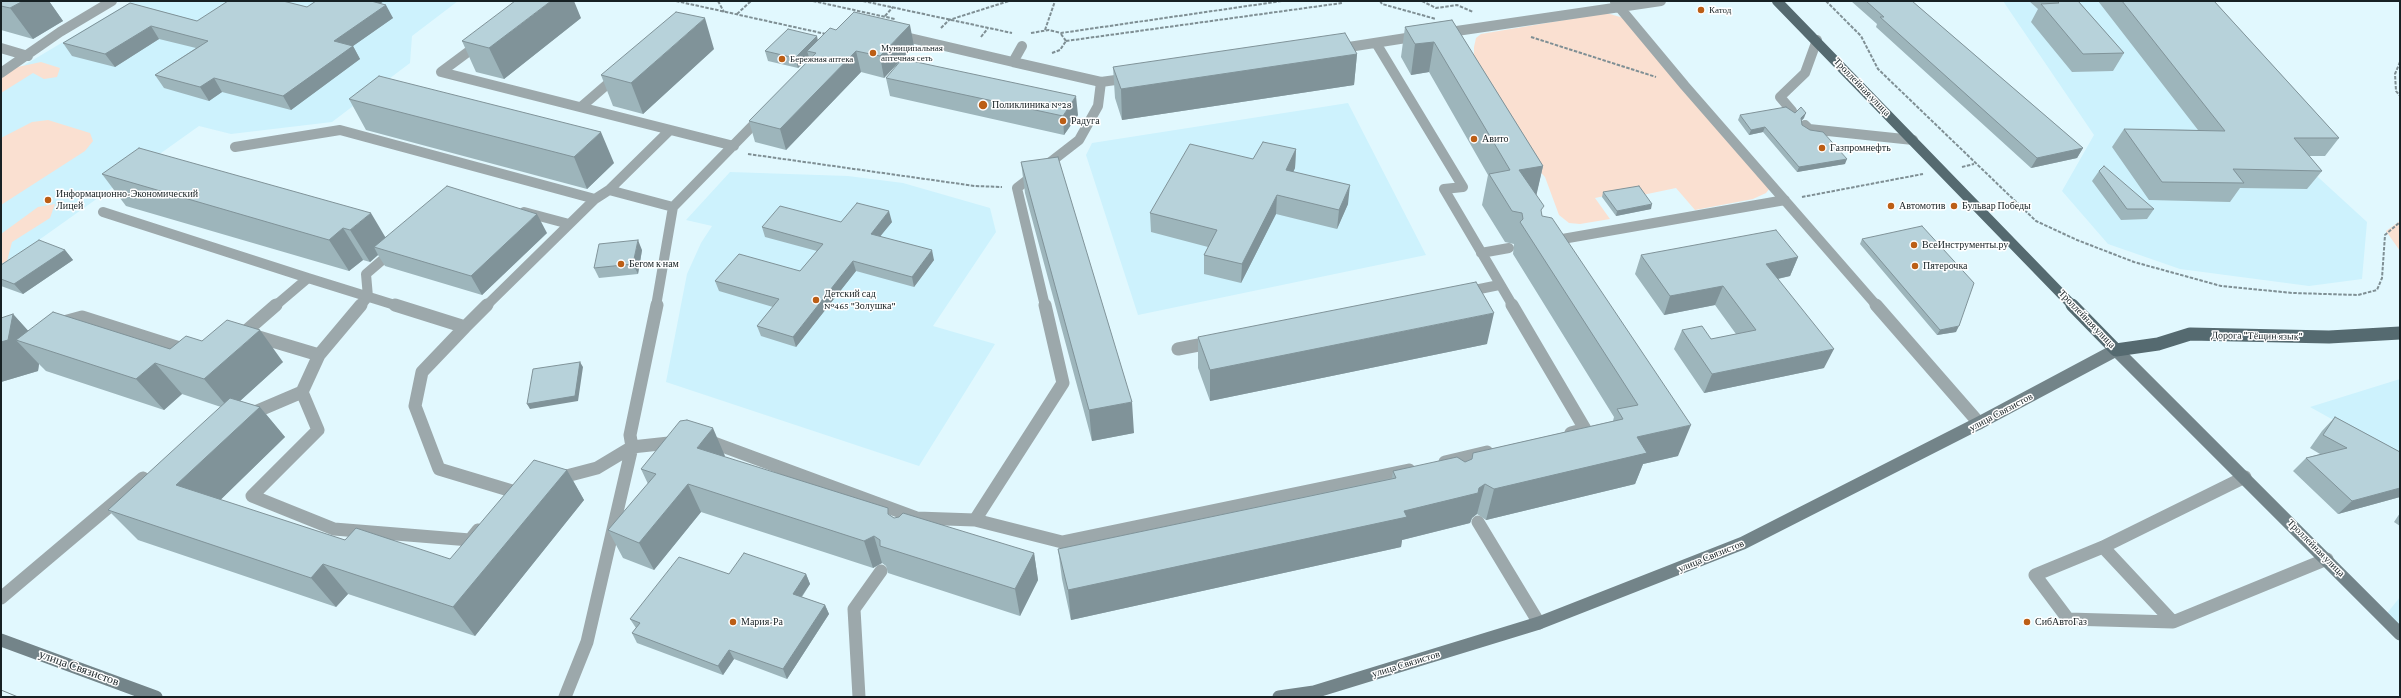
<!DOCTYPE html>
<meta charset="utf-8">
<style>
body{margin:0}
#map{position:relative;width:2401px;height:698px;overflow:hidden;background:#e1f8fe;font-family:"Crimson Pro",serif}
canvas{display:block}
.frame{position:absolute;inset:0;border:2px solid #172124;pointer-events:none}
</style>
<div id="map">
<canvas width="2401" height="698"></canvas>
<div class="frame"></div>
</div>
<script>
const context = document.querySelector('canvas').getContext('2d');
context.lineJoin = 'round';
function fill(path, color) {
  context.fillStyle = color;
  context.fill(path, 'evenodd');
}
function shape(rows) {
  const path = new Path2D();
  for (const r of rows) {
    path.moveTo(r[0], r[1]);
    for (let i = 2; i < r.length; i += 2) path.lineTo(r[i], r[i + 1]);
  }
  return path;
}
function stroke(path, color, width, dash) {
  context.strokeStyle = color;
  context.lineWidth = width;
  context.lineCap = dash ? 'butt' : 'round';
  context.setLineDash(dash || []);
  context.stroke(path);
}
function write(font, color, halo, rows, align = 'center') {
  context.font = font + ' "Crimson Pro",serif';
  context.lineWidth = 3;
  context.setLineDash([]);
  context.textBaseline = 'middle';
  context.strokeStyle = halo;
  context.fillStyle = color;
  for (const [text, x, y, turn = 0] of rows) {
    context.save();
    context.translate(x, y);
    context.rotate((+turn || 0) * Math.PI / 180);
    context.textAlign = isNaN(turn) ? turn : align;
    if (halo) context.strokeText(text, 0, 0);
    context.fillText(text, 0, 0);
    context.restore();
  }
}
const built = shape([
 [132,1,458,1,412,36,410,63,332,122,231,134,199,126,1,267,1,79],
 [2003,1,2165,1,2295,156,2367,222,2362,279,2309,286,2180,269,2108,244,2062,191,2094,135],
 [1348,103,1426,255,1138,315,1086,155,1092,143],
 [730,172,848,176,903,183,990,208,996,232,933,326,995,344,919,466,666,382,687,274,701,243,712,226,686,220],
 [2400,379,2400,457,2310,407],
 [2400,597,2400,636,2384,617]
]);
const green = shape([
 [1606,13,1624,18,1770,188,1766,193,1753,199,1695,210,1676,188,1633,197,1629,191,1595,198,1610,219,1580,224,1569,223,1559,215,1545,177,1529,160,1474,60,1474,47,1476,38,1481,34],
 [41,62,60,68,57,77,44,79,33,73,1,93,1,75,13,68],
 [48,120,90,133,93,141,85,151,1,205,1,138,32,122],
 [55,204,50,218,12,242,7,261,1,264,1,234,38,207],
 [2400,221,2400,251,2386,231]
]);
const path = shape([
 [676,1,826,34],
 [718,1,724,12],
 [813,1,895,19],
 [863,1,1012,33],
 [1380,1,1382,4,1436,19],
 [1422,1,1436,8,1457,5,1473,12],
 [1826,1,1861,36,1878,69,2036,221,2077,240,2134,262,2221,286,2293,293,2358,295,2377,290,2382,278,2385,235,2400,222],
 [737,14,751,1],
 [885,16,893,7],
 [941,28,949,20,1009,1],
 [1045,30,1055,1],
 [1031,33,1049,30,1061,33,1282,1],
 [1061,34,1066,41],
 [981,37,988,28],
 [1531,37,1656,77],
 [1066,41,1342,3,1341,1],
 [1052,53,1060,50,1066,41],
 [2400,62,2395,74,2396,91,2400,96],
 [748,154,975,186,1002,187],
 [1962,167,1974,164],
 [1802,197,1923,174]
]);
const laneFar1 = shape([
 [1615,2,1685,86,1877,306],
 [1443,33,1661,1],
 [897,35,1013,62],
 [480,43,441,72,734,146],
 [1376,43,1463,187,1444,189,1513,306],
 [1022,46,1013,62,1101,82,1130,78],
 [1,48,28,56],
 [1336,49,1419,36],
 [1,73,60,32,112,1],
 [581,107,618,75],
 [1792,111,1780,97,1805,73,1817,40],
 [1805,125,1809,129,1913,140],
 [235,147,340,130,595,199],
 [609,190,670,130],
 [103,212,308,278,275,306],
 [524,212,569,224],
 [1551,241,1785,200],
 [1481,253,1509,248],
 [308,278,398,306],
 [1465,292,1499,285],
 [360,306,368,297,366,274,394,250],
 [486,306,595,199,609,190,673,207],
 [656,306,673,207,762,116],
 [1045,306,1017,188,1079,140,1098,106,1101,82]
]);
const lane = shape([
 [395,305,465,327,487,305],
 [1512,305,1585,429,1571,433],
 [1876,305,1979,423],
 [60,323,82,317,189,351],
 [465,327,422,372,415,406,439,469,512,491],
 [245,332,276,305],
 [252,335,319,355],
 [1178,349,1214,342],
 [302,392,318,430,252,496,334,529,470,540,478,530],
 [248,415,302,392,319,355,361,305],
 [706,440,917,518,975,520,1062,542,1409,470],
 [1445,462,1487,452],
 [2245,477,2103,547,2035,575,2068,619,2173,622,2327,559],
 [555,479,597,468,632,447,678,442],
 [975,520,1063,383,1045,305],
 [1478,522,1539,623],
 [2103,547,2173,622],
 [1,598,143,478],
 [565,697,587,642,632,447,630,435,657,305],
 [859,697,854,609,881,571]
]);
const secondary = shape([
 [1,640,156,697],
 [1279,697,1314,692,1539,623,1743,543,1979,423,2116,350,2400,634]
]);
const primaryFar1 = shape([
 [1777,1,2073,306]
]);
const primary = shape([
 [2072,305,2116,350,2158,344,2190,334,2329,337,2400,333]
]);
const tram = shape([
 [1,690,18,697]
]);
const wall = shape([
 [1,1,49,1,63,21,33,39,1,30],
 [1851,1,1912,1,2083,148,2077,158,2031,168,1876,27,1877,24],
 [2029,1,2094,1,2079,2,2124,53,2113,71,2072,72,2031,22,2038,9],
 [2098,1,2214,1,2339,138,2325,156,2309,156,2322,171,2307,189,2240,188,2230,202,2149,200,2112,147,2124,129,2198,130],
 [130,3,197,21,307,7,381,3,393,18,353,46,360,59,291,110,222,92,209,101,164,88,155,75,196,48,159,39,115,67,72,56,63,43],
 [581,18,504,79,476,72,462,41],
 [1452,20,1543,166,1536,195,1542,216,1678,456,1643,464,1635,484,1486,520,1477,514,1472,518,1470,523,1402,540,1401,547,1071,620,1062,579,1058,549,1392,478,1393,471,1465,462,1471,459,1473,453,1613,421,1614,417,1513,254,1514,244,1505,242,1482,205,1488,175,1429,72,1411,75,1401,57,1405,27],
 [818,40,914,46,884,78,861,72,786,150,755,142,749,121,810,60,809,57,798,68,768,61,765,51],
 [714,49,643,114,613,106,601,75],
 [1357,54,1354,85,1122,120,1115,98,1113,67],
 [886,78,1078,115,1064,135,890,96],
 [349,99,614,163,587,189,366,130],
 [1740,115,1804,118,1801,121,1802,125,1845,164,1797,172,1763,132,1749,135,1738,120],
 [1296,149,1295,168,1293,172,1348,204,1337,229,1276,214,1241,283,1204,274,1204,255,1208,247,1151,232,1150,213,1253,159],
 [1021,162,1134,433,1092,441,1025,193],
 [2099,171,2154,209,2147,219,2121,220,2092,181],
 [102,174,386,237,547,233,482,295,385,266,378,255,370,262,363,260,349,271,126,206],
 [1603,192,1651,209,1616,216,1602,197],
 [841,222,892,222,880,236,934,260,914,287,856,271,796,347,761,336,757,326,773,307,719,291,715,281,800,271,817,251,765,237,762,227],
 [1862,239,1956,332,1937,335,1860,244],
 [65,250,73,260,23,294,1,286,1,265],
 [642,250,638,274,599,278,594,268],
 [1641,255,1798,257,1790,276,1778,279,1824,368,1704,393,1674,349,1682,330,1711,339,1736,334,1715,305,1664,315,1635,274],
 [13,314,28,331,170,349,202,341,283,362,240,401,260,407,285,437,220,500,345,540,450,559,567,470,584,500,475,636,348,594,336,607,138,540,108,510,221,407,182,394,164,410,46,371,39,364,38,371,1,382],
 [1198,337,1487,344,1210,401,1198,368],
 [2335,417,2400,452,2400,497,2338,514,2293,471,2306,458,2320,454,2310,448,2322,431],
 [725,456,724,457,890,515,894,518,1034,553,1038,580,1020,616,888,573,886,566,882,563,873,568,701,512,654,570,623,558,608,530,648,484,641,469],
 [2400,513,2400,526,2394,522],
 [729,574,806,574,810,584,802,597,825,605,829,614,787,679,734,659,723,675,637,643,632,633,636,628,630,619]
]);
const shadedWall = shape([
 [23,1,49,1,63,21,33,39,10,8],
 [363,1,384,1,369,12],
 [551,1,574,1,581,18,504,79,489,48],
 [386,5,393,18,353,46,360,59,291,110,283,96,334,41],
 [705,18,714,49,643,114,631,83],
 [910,25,914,46,884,78,880,56],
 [151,26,159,39,115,67,105,54],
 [817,36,819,46,807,51,809,57,798,68,795,58],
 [1434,42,1429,72,1411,75,1415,44],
 [856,51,861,72,786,150,780,129],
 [1357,54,1354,85,1122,120,1121,89],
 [214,78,222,92,209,101,200,87],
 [1076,96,1078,115,1064,135,1063,116],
 [1806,113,1804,118,1799,123,1801,118],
 [1765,127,1763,132,1749,135,1751,130],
 [601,132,614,163,587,189,574,157],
 [2083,148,2077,158,2031,168,2037,158],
 [1296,149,1295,168,1285,189,1286,170],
 [1847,159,1845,164,1797,172,1799,167],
 [1543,166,1536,197,1519,170],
 [1350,185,1348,204,1337,229,1339,210],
 [1277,195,1276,214,1241,283,1242,264],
 [1652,204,1651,209,1616,216,1617,211],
 [889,211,892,222,874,244,871,234],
 [371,213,390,245,374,247,378,255,370,262,350,230],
 [537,214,547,233,482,295,471,276],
 [343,228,363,260,349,271,329,240],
 [638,240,642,250,638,274,633,264],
 [65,250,73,260,23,294,14,284],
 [932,250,934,260,914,287,912,277],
 [1798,257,1790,276,1758,283,1766,264],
 [853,261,856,271,796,347,793,337],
 [1723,286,1715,305,1664,315,1670,296],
 [1494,313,1487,344,1210,401,1210,370],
 [13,314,42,346,16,340,39,364,38,371,1,382,1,342],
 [1959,326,1956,332,1937,335,1940,330],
 [260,330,283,362,230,410,204,379],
 [1834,349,1824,368,1704,393,1712,374],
 [580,362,583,367,578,401,530,409,527,404],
 [155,363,182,394,164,410,136,379],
 [1132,402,1134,433,1092,441,1089,410],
 [260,407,285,437,204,516,176,485],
 [1691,425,1678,456,1643,464,1635,484,1486,520,1494,489,1637,437],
 [713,428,725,456,709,476,697,448],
 [567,470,584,500,475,636,453,607],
 [688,484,701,512,654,570,639,543],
 [1485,484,1477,514,1472,518,1470,523,1402,540,1401,547,1071,620,1068,590,1404,511,1479,488],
 [2400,488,2400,497,2338,514,2352,501],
 [874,536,882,563,873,568,864,541],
 [1034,553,1038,580,1020,616,1015,589],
 [323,564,348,594,336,607,311,578],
 [806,574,810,584,797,603,793,594],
 [825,605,829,614,787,679,783,669],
 [729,650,734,659,723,675,718,666]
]);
const building = shape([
 [1,1,23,1,10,8,1,6,1,1],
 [228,1,283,1,307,7,316,1,371,1,386,5,334,41,353,46,283,96,214,78,200,87,155,75,208,41,151,26,105,54,63,43,130,3,197,21,228,1],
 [515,1,551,1,489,48,462,41,515,1],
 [1866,1,1912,1,2083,148,2037,158,1880,17,1884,17,1866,1],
 [2057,1,2078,1,2124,53,2083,54,2041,4,2059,3,2057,1],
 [2122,1,2214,1,2339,138,2294,138,2322,171,2233,169,2244,183,2162,182,2124,129,2225,131,2122,1],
 [676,12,705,18,631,83,601,75,676,12],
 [854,12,910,25,880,56,856,51,780,129,749,121,816,53,807,51,830,28,836,30,854,12],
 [1452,20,1543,166,1519,170,1544,206,1541,210,1542,216,1552,218,1691,425,1637,437,1647,453,1494,489,1485,484,1479,488,1478,493,1404,511,1407,517,1068,590,1058,549,1396,478,1393,471,1457,457,1465,462,1472,459,1473,453,1623,419,1617,409,1638,405,1520,222,1523,219,1522,213,1512,211,1489,174,1510,170,1434,42,1415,44,1405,27,1452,20],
 [788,29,817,36,795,58,765,51,788,29],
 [1345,33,1357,54,1121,89,1113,67,1345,33],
 [902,59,1076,96,1063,116,886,78,902,59],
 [379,76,601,132,574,157,349,99,379,76],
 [1786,107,1795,113,1801,107,1806,113,1801,118,1802,125,1810,130,1823,132,1847,159,1799,167,1765,127,1751,130,1740,115,1786,107],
 [1263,142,1296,149,1286,170,1350,185,1339,210,1277,195,1242,264,1204,255,1217,230,1150,213,1190,144,1253,159,1263,142],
 [139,148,371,213,350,230,343,228,329,240,102,174,139,148],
 [1058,157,1132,402,1089,410,1021,162,1058,157],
 [2104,166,2154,209,2127,209,2099,171,2104,166],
 [447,186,537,214,471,276,374,247,447,186],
 [1639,186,1652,204,1617,211,1603,192,1639,186],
 [857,203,889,211,871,234,932,250,912,277,853,261,793,337,757,326,779,299,715,281,739,254,800,271,823,244,762,227,780,206,841,222,857,203],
 [1922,226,1974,283,1959,326,1940,330,1862,239,1922,226],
 [1776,230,1798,257,1766,264,1834,349,1712,374,1682,330,1702,326,1711,339,1756,330,1723,286,1670,296,1641,255,1776,230],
 [39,240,65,250,14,284,1,279,1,265,39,240],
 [638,240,633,264,594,268,599,244,638,240],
 [1476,282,1494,313,1210,370,1198,337,1476,282],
 [53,312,170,349,186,336,202,341,227,320,260,330,204,379,155,363,136,379,16,340,53,312],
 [13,314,8,340,1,342,1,318,13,314],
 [580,362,575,396,527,404,533,369,580,362],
 [230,398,260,407,176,485,345,540,356,528,450,559,534,460,567,470,453,607,323,564,311,578,108,510,230,398],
 [2335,417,2400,452,2400,488,2352,501,2306,458,2347,448,2323,435,2335,417],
 [687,420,713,428,697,448,888,508,888,514,894,518,899,517,903,513,1034,553,1015,589,880,546,880,540,874,536,864,541,688,484,639,543,608,530,656,474,641,469,680,421,687,420],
 [744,553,806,574,793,594,825,605,783,669,729,650,718,666,632,633,640,623,630,619,679,557,729,574,744,553]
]);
const markers = [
 [1701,10,4,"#bc5e15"],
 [873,53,4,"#bc5e15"],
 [782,59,4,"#bc5e15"],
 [983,105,5,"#bc5e15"],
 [1063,121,4,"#bc5e15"],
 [1474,139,4,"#bc5e15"],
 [1822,148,4,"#bc5e15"],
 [48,200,4,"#bc5e15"],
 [1891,206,4,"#bc5e15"],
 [1954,206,4,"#bc5e15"],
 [1914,245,4,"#bc5e15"],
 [621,264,4,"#bc5e15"],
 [1915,266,4,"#bc5e15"],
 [816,300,4,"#bc5e15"],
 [733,622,4,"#bc5e15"],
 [2027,622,4,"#bc5e15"]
];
const farPoinames = [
 ["Катод",1709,10],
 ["Муниципальная",881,48],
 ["аптечная сеть",881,58],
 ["Бережная аптека",790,59]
];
const streetNames = [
 ["Троллейная улица",1862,87,46],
 ["Троллейная улица",2087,319,46],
 ["Дорога \"Тёщин язык\"",2257,336,1],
 ["улица Связистов",2001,412,-28],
 ["Троллейная улица",2316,548,45],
 ["улица Связистов",1711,556,-22],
 ["улица Связистов",1406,664,-17]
];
const poiNames = [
 ["Поликлиника №28",992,105],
 ["Радуга",1071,121],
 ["Авито",1482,139],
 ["Газпромнефть",1830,148],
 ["Информационно-Экономический",56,194],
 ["Лицей",56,206],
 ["Автомотив",1899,206],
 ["Бульвар Победы",1962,206],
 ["ВсеИнструменты.ру",1922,245],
 ["Бегом к нам",629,264],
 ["Пятерочка",1923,266],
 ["Детский сад",824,294],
 ["№465 \"Золушка\"",824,306],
 ["Мария-Ра",741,622],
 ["СибАвтоГаз",2035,622]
];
const nearStreetnames = [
 ["улица Связистов",79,668,20]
];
fill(built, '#cdf2fd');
fill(green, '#fae0d1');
stroke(path, '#7f8f94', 2, [3.5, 1.5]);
stroke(laneFar1, '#9ca8ab', 10);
stroke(lane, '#9ca8ab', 13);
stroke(secondary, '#738489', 13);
stroke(primaryFar1, '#556a70', 10);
stroke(primary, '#556a70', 13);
stroke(tram, '#78888c', 1);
fill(wall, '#9db5bb');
fill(shadedWall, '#809399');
fill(building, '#b7d2da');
stroke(building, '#809399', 1);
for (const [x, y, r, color] of markers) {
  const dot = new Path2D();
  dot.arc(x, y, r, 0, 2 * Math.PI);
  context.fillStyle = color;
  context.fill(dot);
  stroke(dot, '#fff', 1.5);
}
write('9px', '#172124', '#fff', farPoinames, 'left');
write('10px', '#172124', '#fff', streetNames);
write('10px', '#172124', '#fff', poiNames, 'left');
write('12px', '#172124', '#fff', nearStreetnames);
</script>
